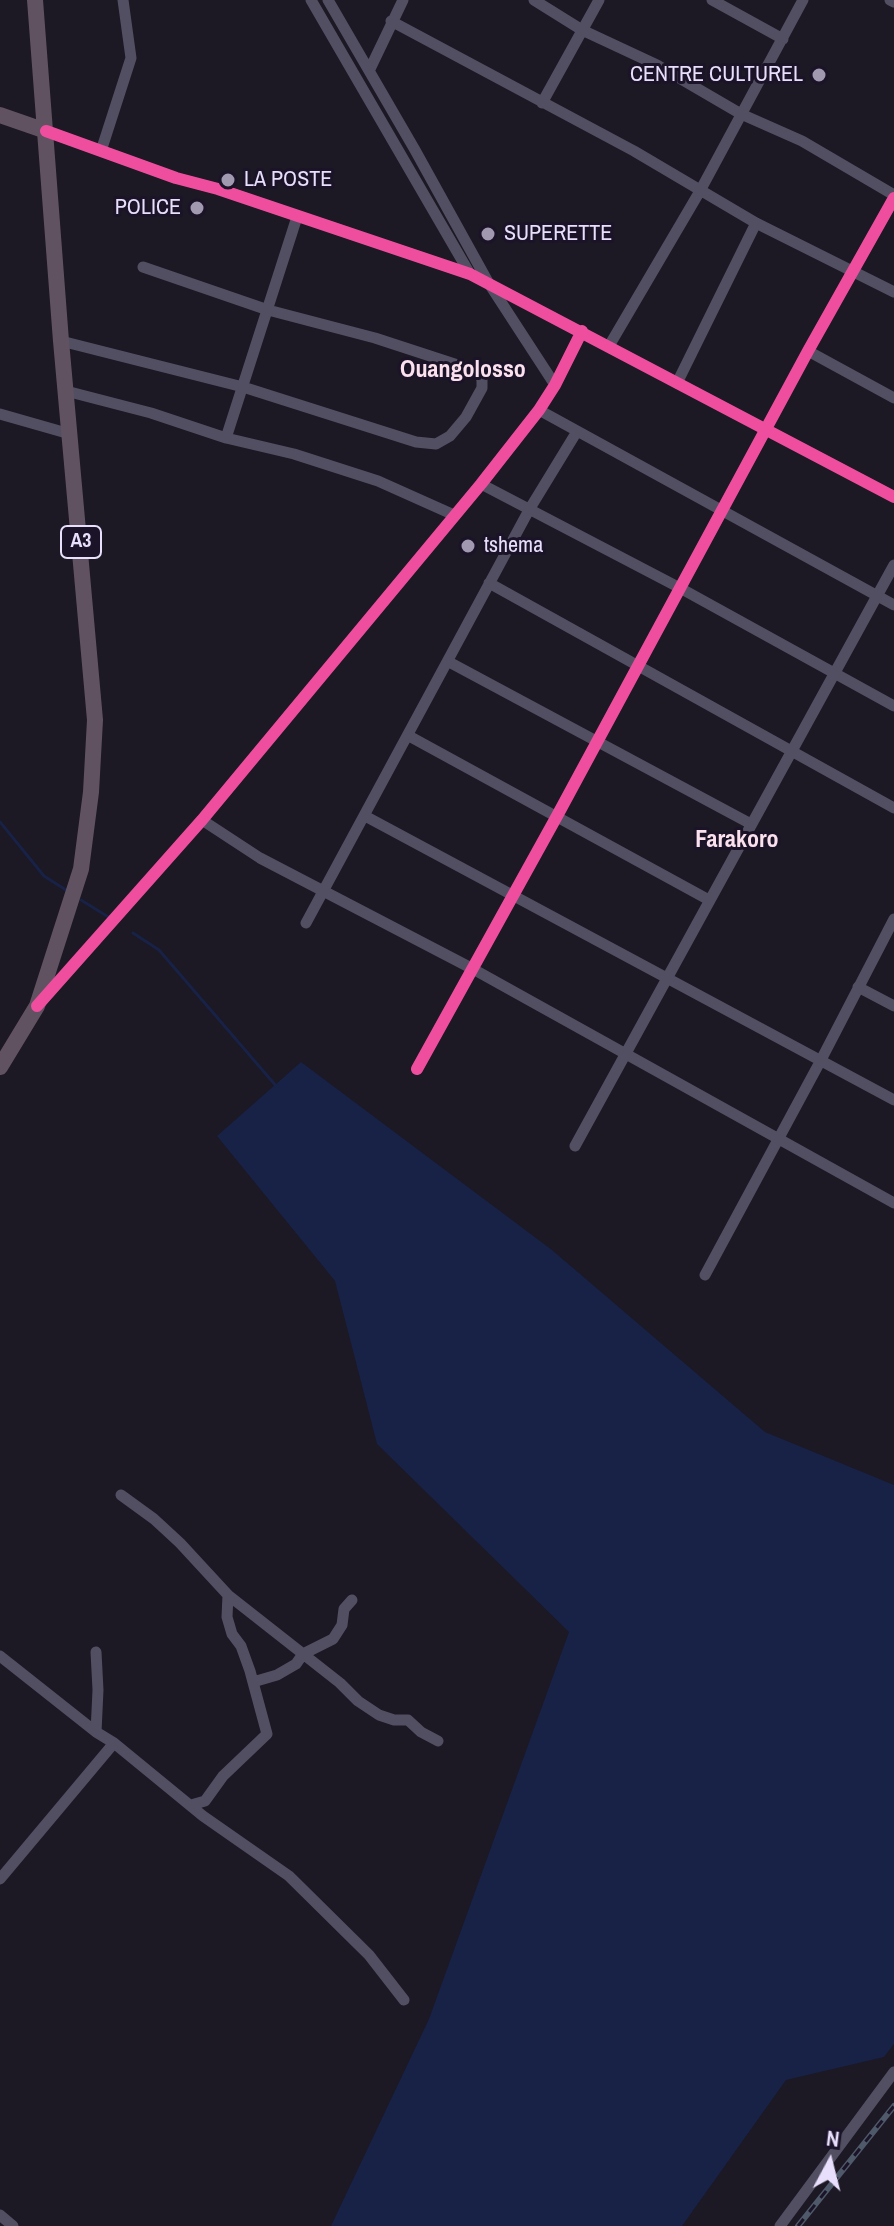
<!DOCTYPE html>
<style>
body{margin:0}
#map{position:relative;width:894px;height:2226px;overflow:hidden;background:#1c1824;font-family:"Archivo Narrow",sans-serif}
canvas{display:block}
.north{position:absolute;left:790px;top:2122px;width:80px;height:80px;-webkit-text-stroke:6px #1b1428;paint-order:stroke;rotate:7deg;font-size:22px;font-weight:700;line-height:32px;text-align:center;color:#e7dffb}
.north::after{content:'';display:block;margin:auto;width:28px;height:36px;background:#e7dffb;clip-path:polygon(50% 0,100% 100%,50% 72%,0 100%)}
</style>
<div id="map">
<canvas width="894" height="2226"></canvas>
<div class="north">N</div>
</div>
<script>
const context = document.querySelector('canvas').getContext('2d');
context.lineJoin = 'round';
function fill(path, color) {
  context.fillStyle = color;
  context.fill(path, 'evenodd');
}
function shape(rows) {
  const path = new Path2D();
  for (const r of rows) {
    path.moveTo(r[0], r[1]);
    for (let i = 2; i < r.length; i += 2) path.lineTo(r[i], r[i + 1]);
  }
  return path;
}
function stroke(path, color, width, dash) {
  context.strokeStyle = color;
  context.lineWidth = width;
  context.lineCap = dash ? 'butt' : 'round';
  context.setLineDash(dash || []);
  context.stroke(path);
}
function write(font, color, halo, rows, align = 'center') {
  context.font = font + ' "Archivo Narrow",sans-serif';
  context.lineWidth = 6;
  context.setLineDash([]);
  context.textBaseline = 'middle';
  context.strokeStyle = halo;
  context.fillStyle = color;
  for (const [text, x, y, turn = 0] of rows) {
    context.save();
    context.translate(x, y);
    context.rotate((+turn || 0) * Math.PI / 180);
    context.textAlign = isNaN(turn) ? turn : align;
    if (halo) context.strokeText(text, 0, 0);
    context.fillText(text, 0, 0);
    context.restore();
  }
}
const water = shape([
 [301,1062,552,1250,765,1432,894,1485,894,2044,884,2057,786,2080,682,2226,331,2226,429,2019,569,1632,377,1444,335,1281,217,1136]
]);
const stream = shape([
 [0,822,44,876,66,890],
 [81,900,110,918],
 [133,933,159,950,277,1087]
]);
const minor = shape([
 [311,0,470,274],
 [328,0,415,150,488,282,555,385],
 [534,0,582,30,657,65,741,114,802,141,894,195],
 [712,0,783,39],
 [890,0,894,2],
 [391,21,634,151,756,223,894,292],
 [369,71,403,0],
 [542,103,599,0],
 [46,131,176,178,218,189,470,274,894,497],
 [101,151,131,58,123,0],
 [61,341,243,387,416,442,436,444,450,436,466,417,482,388,482,379,476,371,375,338,268,310,143,267],
 [609,346,700,191,803,0],
 [808,351,894,398],
 [677,383,756,223],
 [66,391,151,413,226,438,294,454,378,481,454,515],
 [539,410,894,605],
 [0,414,70,434],
 [226,438,297,217],
 [481,484,680,588,894,706],
 [489,583,894,808],
 [449,662,751,824],
 [409,736,709,900],
 [365,816,894,1100],
 [202,820,260,858,473,969,894,1203],
 [306,923,529,510,576,433],
 [858,987,894,1006],
 [40,1003,202,820,481,484,539,410,555,385,582,331],
 [417,1069,557,816,808,351,894,198],
 [575,1146,894,565],
 [705,1275,821,1060,894,919],
 [121,1495,154,1519,180,1543,228,1595,340,1683,358,1701,379,1715,394,1720,408,1720,421,1732,438,1741],
 [96,1652,98,1690,96,1732],
 [0,1656,96,1732,114,1743,203,1816,289,1876,369,1955,404,2000],
 [253,1682,277,1675,296,1664,303,1654,333,1639,342,1625,344,1609,352,1600],
 [191,1805,205,1801,223,1776,267,1734,250,1671,241,1646,232,1634,227,1617,228,1595],
 [0,1879,114,1743],
 [0,2215,13,2226],
 [780,2226,894,2072]
]);
const highway = shape([
 [0,115,46,131],
 [0,1067,37,1006,81,869,91,792,95,720,61,341,35,0]
]);
const rail = shape([
 [798,2226,894,2106]
]);
const cycleway = shape([
 [46,131,176,178,218,189,470,274,894,497],
 [37,1006,202,820,481,484,539,410,555,385,582,331],
 [417,1069,557,816,808,351,894,198]
]);
const markers = [
 [819,75,8,"#a099b0"],
 [228,180,8,"#a099b0"],
 [197,208,8,"#a099b0"],
 [488,234,8,"#a099b0"],
 [468,546,8,"#a099b0"]
];
const shields = [
 [81,542,40]
];
const shieldNames = [
 ["A3",81,542]
];
const poiNames = [
 ["CENTRE CULTUREL",803,75,"right"],
 ["LA POSTE",244,180],
 ["POLICE",181,208,"right"],
 ["SUPERETTE",504,234],
 ["tshema",484,546]
];
const neighbourhoodNames = [
 ["Ouangolosso",463,371],
 ["Farakoro",737,841]
];
fill(water, '#172246');
stroke(stream, '#172246', 3);
stroke(minor, '#534f62', 11);
stroke(highway, '#615261', 16);
stroke(rail, '#4e596a', 6);
stroke(rail, '#1b1428', 3, [9]);
stroke(cycleway, '#ef4d9e', 12);
for (const [x, y, r, color] of markers) {
  const dot = new Path2D();
  dot.arc(x, y, r, 0, 2 * Math.PI);
  context.fillStyle = color;
  context.fill(dot);
  stroke(dot, '#1b1428', 3);
}
for (const [x, y, w] of shields) {
  const box = new Path2D();
  box.roundRect(x - w / 2, y - 16, w, 32, 6);
  context.fillStyle = '#1b1428';
  context.fill(box);
  stroke(box, '#e7dffb', 2);
}
write('bold 20px', '#e7dffb', null, shieldNames);
write('22px', '#e7dffb', '#1b1428', poiNames, 'left');
write('bold 24px', '#fbe1ee', '#1b1428', neighbourhoodNames);
</script>
